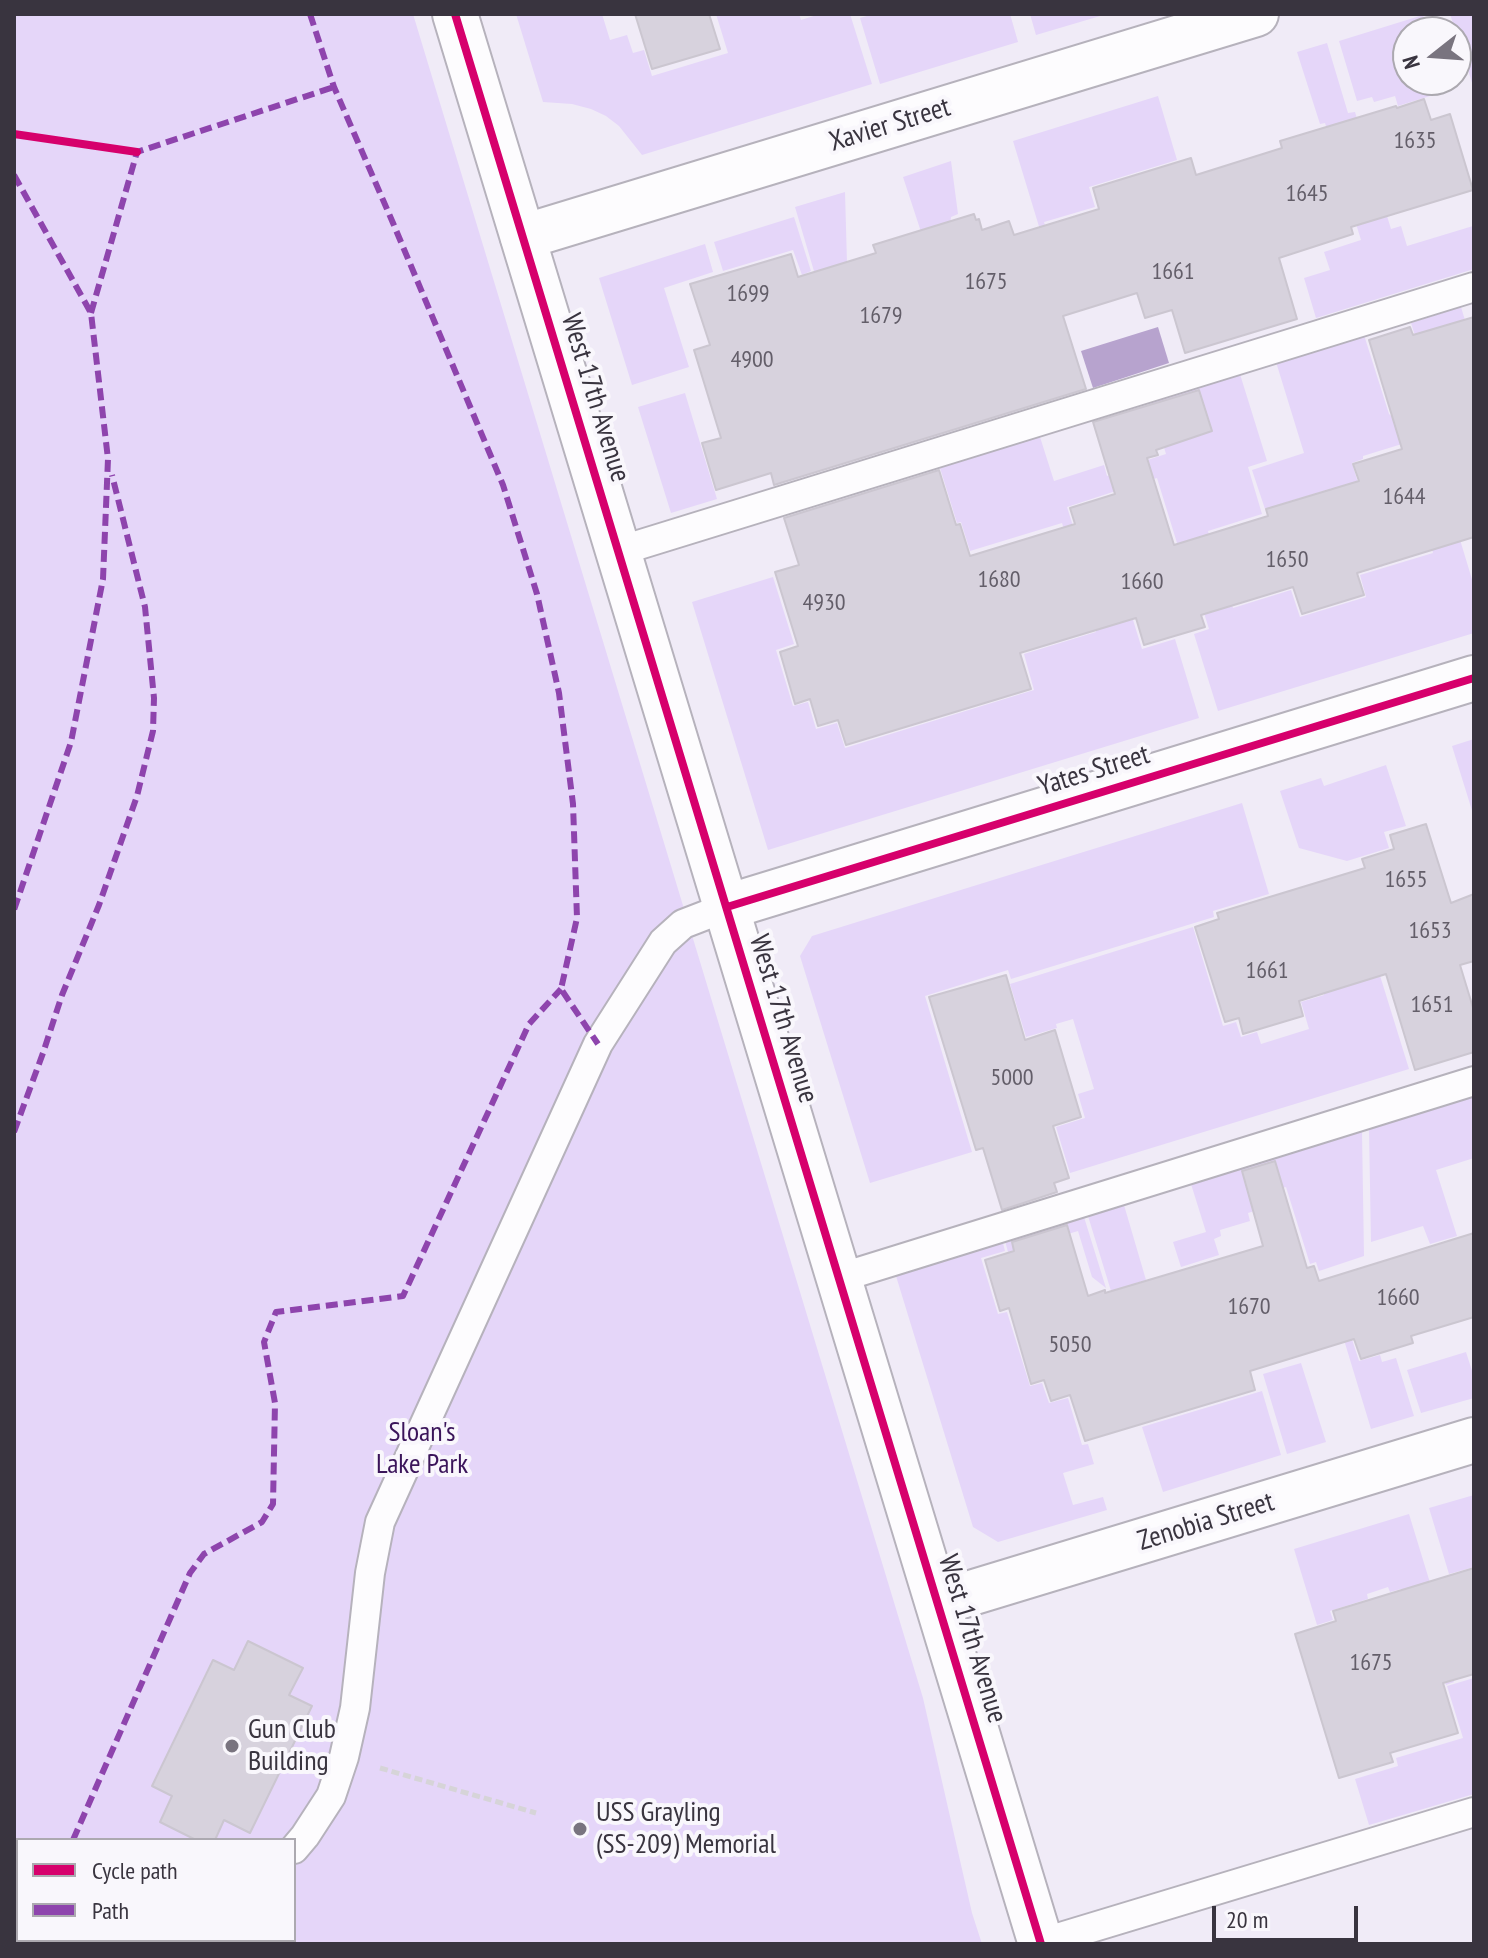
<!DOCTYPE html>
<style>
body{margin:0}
#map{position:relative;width:1488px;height:1958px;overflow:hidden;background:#f0ebf7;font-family:"PT Sans Narrow",sans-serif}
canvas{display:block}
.frame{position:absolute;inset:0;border:16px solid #39343f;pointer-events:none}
.legend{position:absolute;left:16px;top:1838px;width:280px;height:104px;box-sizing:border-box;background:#f9f7fc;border:2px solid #aca9b0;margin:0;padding:10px 14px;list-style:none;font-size:24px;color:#39343f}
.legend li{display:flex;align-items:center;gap:16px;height:40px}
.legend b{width:40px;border:2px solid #aca9b0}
.north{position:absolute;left:1392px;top:16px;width:80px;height:80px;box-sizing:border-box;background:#f9f7fc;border:2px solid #aca9b0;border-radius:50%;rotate:253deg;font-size:22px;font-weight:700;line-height:32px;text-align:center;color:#39343f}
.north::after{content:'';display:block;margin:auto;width:28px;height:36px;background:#79747f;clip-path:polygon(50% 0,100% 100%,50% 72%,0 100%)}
.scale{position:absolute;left:1212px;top:1906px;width:146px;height:36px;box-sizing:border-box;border:4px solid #39343f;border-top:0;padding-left:10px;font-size:24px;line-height:28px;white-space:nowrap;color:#39343f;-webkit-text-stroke:6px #f9f7fc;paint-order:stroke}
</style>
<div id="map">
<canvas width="1488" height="1958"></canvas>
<div class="frame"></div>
<ul class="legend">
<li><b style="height:10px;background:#d6006c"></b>Cycle path</li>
<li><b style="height:10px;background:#8e44ad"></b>Path</li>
</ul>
<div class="north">N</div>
<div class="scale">20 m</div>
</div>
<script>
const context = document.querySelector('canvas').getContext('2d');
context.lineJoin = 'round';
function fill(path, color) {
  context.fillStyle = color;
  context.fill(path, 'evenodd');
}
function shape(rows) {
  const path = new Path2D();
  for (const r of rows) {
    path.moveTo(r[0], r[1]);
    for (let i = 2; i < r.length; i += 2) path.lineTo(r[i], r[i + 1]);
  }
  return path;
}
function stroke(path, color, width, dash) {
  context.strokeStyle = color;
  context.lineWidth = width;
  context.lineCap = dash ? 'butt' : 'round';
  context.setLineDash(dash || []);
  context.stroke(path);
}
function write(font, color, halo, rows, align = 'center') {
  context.font = font + ' "PT Sans Narrow",sans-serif';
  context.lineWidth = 8;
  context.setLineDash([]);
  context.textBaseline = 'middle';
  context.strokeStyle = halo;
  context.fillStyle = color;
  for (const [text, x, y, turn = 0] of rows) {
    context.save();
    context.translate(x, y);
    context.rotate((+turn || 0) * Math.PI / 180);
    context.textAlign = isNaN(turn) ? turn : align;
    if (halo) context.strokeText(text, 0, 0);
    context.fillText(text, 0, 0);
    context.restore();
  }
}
const green = shape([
 [14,14,413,14,923,1698,972,1913,982,1944,14,1944],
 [18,1840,294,1840,294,1940,18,1940],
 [516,14,602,14,610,40,627,35,633,53,644,50,652,76,728,53,716,14,799,14,801,20,820,14,850,14,872,84,642,155,619,126,606,116,591,109,572,104,543,102],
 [874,14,1010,14,1018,42,880,84,860,18],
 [1030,14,1107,14,1036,35],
 [1450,14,1474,14,1474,89,1456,32],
 [1423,15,1429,32,1408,32,1408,80,1443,80,1446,91,1398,106,1395,96,1374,102,1372,97,1357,101,1339,41],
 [1327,43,1348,113,1355,112,1391,229,1401,226,1407,246,1473,226,1474,269,1316,318,1304,278,1330,270,1324,252,1361,240,1325,123,1320,124,1297,52],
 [1158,96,1177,160,1089,187,1095,207,1044,222,1071,310,1065,312,1013,141],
 [951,161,958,214,951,217,949,236,925,244,903,177],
 [845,192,847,263,816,278,795,207],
 [794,217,811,271,802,275,793,250,723,271,714,242],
 [705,244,713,272,664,288,689,367,632,385,599,278],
 [1461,307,1474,350,1436,401,1411,323],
 [1364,335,1389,414,1418,439,1363,456,1363,459,1352,463,1383,566,1359,573,1333,488,1265,509,1252,470,1304,453,1276,362],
 [1239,371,1267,461,1248,467,1262,514,1208,531,1212,546,1181,556,1157,478,1141,483,1135,464,1166,454,1149,399],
 [685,393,717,499,671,513,638,407],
 [1040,437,1054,481,1104,465,1107,476,1126,471,1131,486,1067,507,1100,612,1092,615,1062,523,970,551,961,522,957,523,940,468],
 [1458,533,1474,586,1474,633,1218,711,1194,634,1209,629,1187,559,1215,550,1233,608,1291,590,1300,617,1366,597,1360,575,1433,553,1430,541],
 [773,577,794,644,776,650,793,706,808,702,816,729,837,723,845,748,1034,690,1024,654,1096,632,1093,618,1129,607,1142,649,1175,639,1199,718,768,850,692,602],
 [1474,739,1474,817,1452,746],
 [1386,765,1406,826,1384,832,1389,848,1347,861,1299,848,1280,791,1321,778,1324,786],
 [1242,803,1269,894,1213,911,1214,917,1011,979,1008,970,925,996,972,1152,870,1183,800,956,812,936],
 [1193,927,1223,1026,1236,1022,1241,1037,1257,1032,1261,1044,1309,1029,1301,1002,1324,995,1323,990,1368,937,1409,1069,1070,1173,1056,1127,1085,1118,1078,1094,1094,1089,1073,1019,1056,1024,1057,1028,1026,1037,1010,984],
 [1474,1096,1474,1158,1436,1170,1457,1236,1430,1244,1423,1226,1371,1242,1369,1129],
 [1362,1132,1364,1256,1319,1271,1316,1262,1310,1264,1286,1187,1263,1194,1267,1207,1248,1213,1250,1221,1220,1230,1221,1236,1214,1239,1219,1255,1181,1267,1173,1242,1206,1232,1191,1184],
 [1124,1205,1146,1280,1111,1291,1088,1216],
 [1084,1217,1106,1288,1092,1277,1078,1231,1008,1252,1005,1241],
 [1003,1243,1005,1251,981,1258,998,1314,1007,1312,1030,1386,1042,1383,1049,1403,1068,1398,1082,1445,1088,1444,1094,1464,1063,1473,1073,1505,1103,1497,1107,1510,998,1542,973,1527,896,1276],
 [1348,1327,1359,1361,1380,1355,1382,1362,1396,1358,1414,1416,1371,1429,1341,1330],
 [1466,1352,1474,1377,1474,1398,1421,1413,1407,1370],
 [1301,1363,1326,1442,1287,1454,1263,1374],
 [1262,1391,1281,1455,1163,1492,1142,1427],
 [1474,1495,1474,1567,1449,1574,1429,1508],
 [1409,1514,1442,1622,1437,1624,1454,1682,1446,1685,1418,1594,1404,1598,1401,1589,1390,1592,1388,1587,1367,1594,1368,1599,1330,1611,1333,1620,1317,1625,1294,1549],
 [1474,1678,1474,1794,1369,1825,1355,1779,1398,1766,1396,1758,1463,1738,1447,1686]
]);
const water = shape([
 [1158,327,1169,363,1093,388,1081,351]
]);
const building = shape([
 [635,14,709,14,720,49,652,69,635,14],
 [1424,99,1431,120,1450,114,1473,190,1351,227,1353,234,1279,258,1297,319,1185,353,1172,310,1145,318,1137,293,1063,316,1086,389,774,485,771,473,716,490,702,443,721,438,694,350,710,345,690,284,791,254,798,277,876,253,873,245,974,214,976,220,979,219,982,230,1009,221,1014,235,1099,209,1093,188,1191,158,1196,175,1282,148,1280,141,1396,106,1397,108,1424,99],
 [1474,317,1474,537,1357,573,1364,595,1302,614,1293,587,1201,615,1205,627,1144,645,1136,618,1020,653,1031,689,846,745,838,720,818,726,810,699,795,704,780,652,798,646,775,572,799,565,784,518,939,470,956,525,960,524,970,556,1075,524,1070,508,1115,494,1093,422,1199,390,1212,431,1156,450,1158,455,1147,458,1174,545,1268,516,1266,509,1359,481,1353,464,1402,449,1369,340,1410,327,1413,335,1474,317],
 [1426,824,1451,903,1474,894,1474,961,1460,965,1474,1011,1474,1052,1415,1070,1386,974,1299,1001,1303,1016,1243,1034,1239,1018,1225,1022,1195,927,1219,919,1217,913,1365,868,1362,859,1394,849,1390,835,1426,824],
 [1006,975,1025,1040,1055,1030,1081,1117,1053,1126,1069,1178,1054,1183,1057,1192,1002,1210,983,1148,976,1150,929,997,1006,975],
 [1275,1161,1307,1268,1314,1266,1319,1281,1474,1233,1474,1317,1411,1336,1413,1343,1361,1359,1354,1339,1250,1371,1255,1390,1085,1441,1070,1395,1051,1401,1044,1380,1031,1384,1009,1308,1000,1311,985,1260,1014,1251,1012,1242,1067,1225,1088,1296,1105,1290,1105,1293,1263,1246,1242,1171,1275,1161],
 [1474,1568,1474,1674,1443,1683,1458,1733,1390,1753,1393,1762,1339,1778,1295,1634,1336,1621,1333,1611,1474,1568],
 [248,1641,303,1668,289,1695,312,1706,250,1833,224,1820,215,1840,196,1840,160,1822,172,1796,152,1786,213,1660,234,1670,248,1641]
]);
const path = shape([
 [380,1768,536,1813]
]);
const lane = shape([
 [619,551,1474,287],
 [839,1278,1474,1081],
 [294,1849,305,1836,331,1796,344,1757,355,1708,370,1573,380,1522,598,1044,663,942,683,924,727,907],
 [1041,1943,1474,1812],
 [215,1944,218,1940]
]);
const street = shape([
 [523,237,1256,14],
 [727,907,1474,678],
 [938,1603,1474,1440]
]);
const secondary = shape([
 [455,14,1041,1944]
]);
const quiet = shape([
 [310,14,334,87,393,223,503,485,537,594,559,693,573,804,577,918,561,989,598,1044],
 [14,175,91,313,108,459,103,579,71,742,14,910],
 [91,313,137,152,334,87],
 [14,1132,43,1053,62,995,99,905,137,796,153,731,154,698,145,607,112,475],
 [73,1840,190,1573,204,1554,262,1522,273,1504,275,1403,264,1342,276,1312,403,1296,529,1024,561,989],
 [27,1944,29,1940]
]);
const cycleway = shape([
 [455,14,1041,1944],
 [14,134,137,152],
 [727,907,1474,678]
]);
const markers = [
 [232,1746,8,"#79747f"],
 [580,1829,8,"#79747f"]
];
const numberNames = [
 ["1635",1415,141],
 ["1645",1307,194],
 ["1661",1173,272],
 ["1675",986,282],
 ["1699",748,294],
 ["1679",881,316],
 ["4900",752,360],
 ["1644",1404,497],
 ["1650",1287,560],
 ["1680",999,580],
 ["1660",1142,582],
 ["4930",824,603],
 ["1655",1406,880],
 ["1653",1430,931],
 ["1661",1267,971],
 ["1651",1432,1005],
 ["5000",1012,1078],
 ["1660",1398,1298],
 ["1670",1249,1307],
 ["5050",1070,1345],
 ["1675",1371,1663]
];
const streetNames = [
 ["Xavier Street",890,125,-17],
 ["West 17th Avenue",595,398,73],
 ["Yates Street",1094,771,-17],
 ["West 17th Avenue",783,1019,73],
 ["Zenobia Street",1206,1522,-17],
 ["West 17th Avenue",972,1639,73]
];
const parkNames = [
 ["Sloan's",422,1433],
 ["Lake Park",422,1465]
];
const poiNames = [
 ["Gun Club",248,1730],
 ["Building",248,1762],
 ["USS Grayling",596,1813],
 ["(SS-209) Memorial",596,1845]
];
fill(green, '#e5d6f9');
fill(water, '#b7a3ce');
fill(building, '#d7d2dd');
stroke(building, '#cbc6d0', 2);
stroke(lane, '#b6b2bc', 32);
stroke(street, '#b6b2bc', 48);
stroke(secondary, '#b6b2bc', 48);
stroke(path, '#d6d4d8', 5, [8, 4]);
stroke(lane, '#fdfcfe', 28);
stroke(street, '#fdfcfe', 44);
stroke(secondary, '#fdfcfe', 44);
stroke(quiet, '#8e44ad', 6, [12, 6]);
stroke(cycleway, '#d6006c', 8);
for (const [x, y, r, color] of markers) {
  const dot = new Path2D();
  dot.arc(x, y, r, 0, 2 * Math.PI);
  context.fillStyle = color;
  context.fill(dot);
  stroke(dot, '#f9f7fc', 3);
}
write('24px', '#635e69', null, numberNames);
write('28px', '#39343f', '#f9f7fc', streetNames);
write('28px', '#3b155a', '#f9f7fc', parkNames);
write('28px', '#39343f', '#f9f7fc', poiNames, 'left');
</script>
